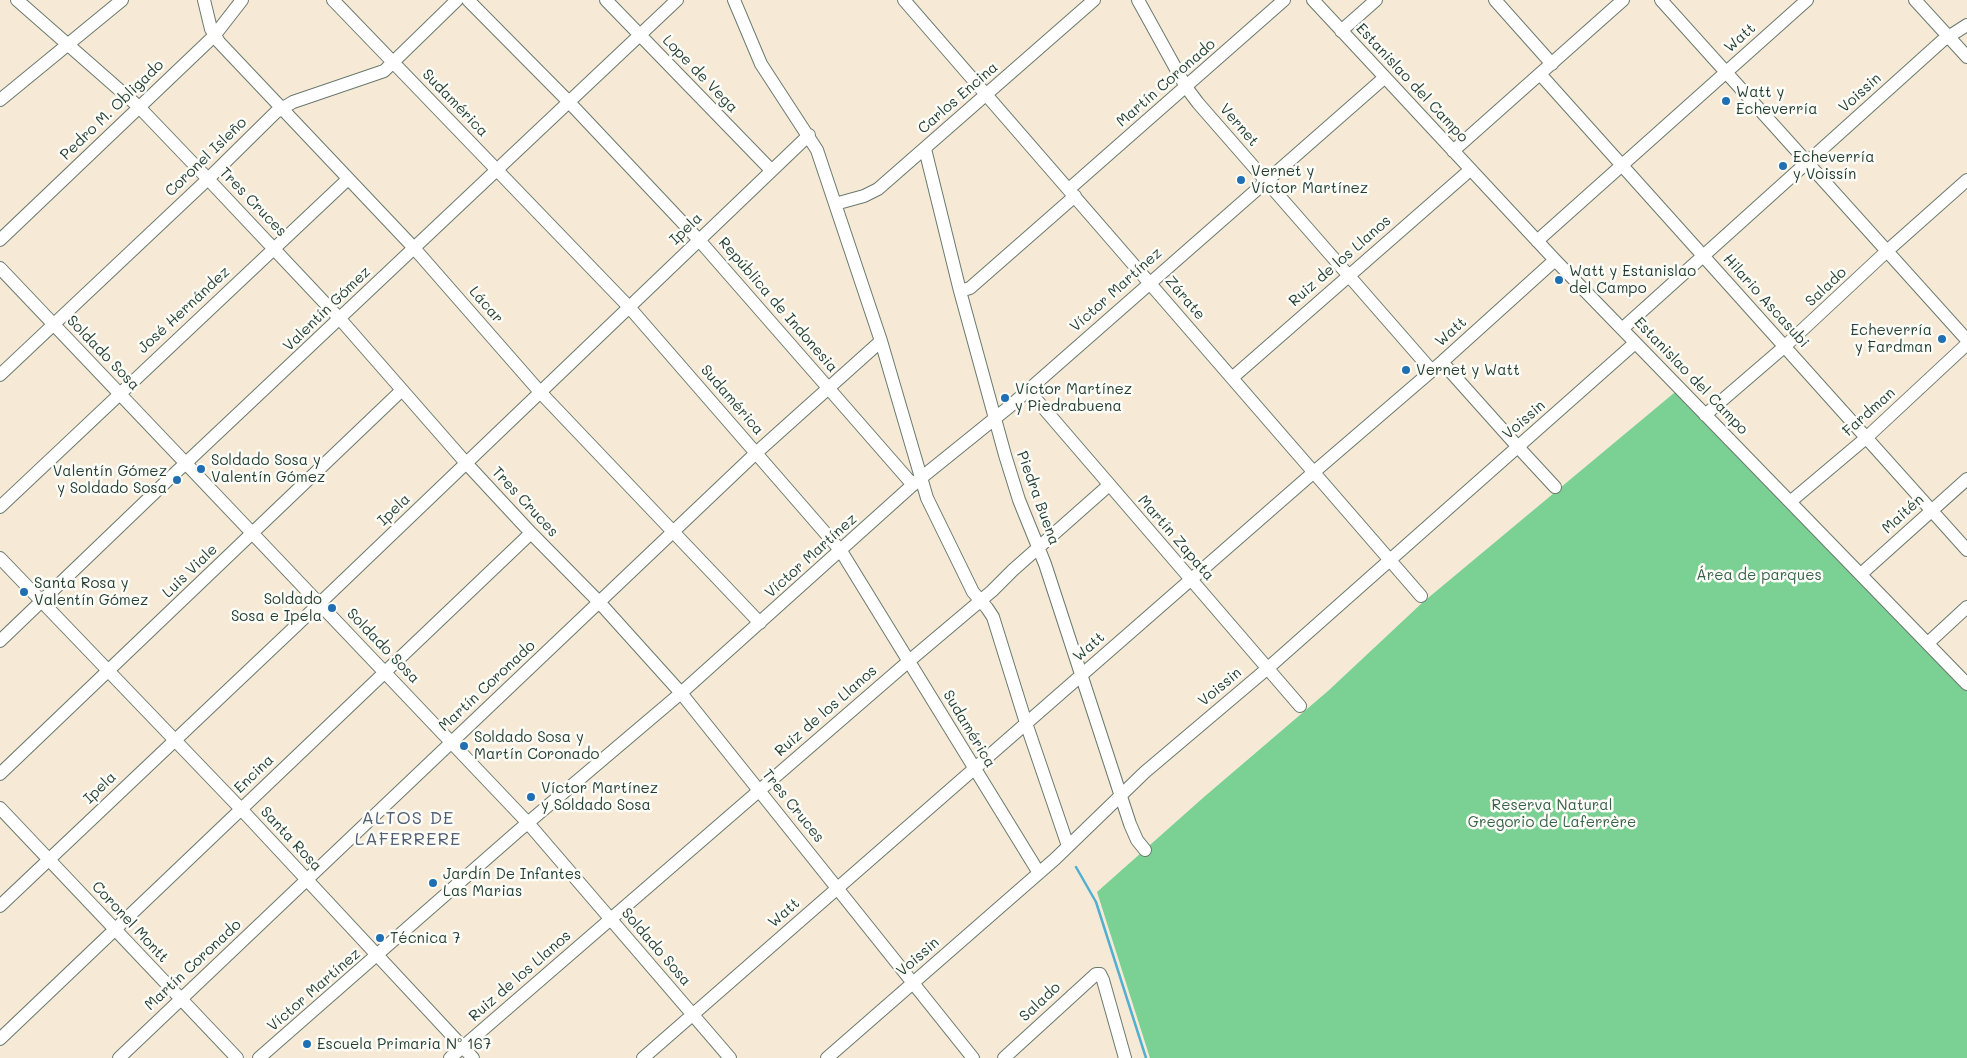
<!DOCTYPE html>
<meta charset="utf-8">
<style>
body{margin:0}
canvas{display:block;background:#f6ead6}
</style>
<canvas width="1967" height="1058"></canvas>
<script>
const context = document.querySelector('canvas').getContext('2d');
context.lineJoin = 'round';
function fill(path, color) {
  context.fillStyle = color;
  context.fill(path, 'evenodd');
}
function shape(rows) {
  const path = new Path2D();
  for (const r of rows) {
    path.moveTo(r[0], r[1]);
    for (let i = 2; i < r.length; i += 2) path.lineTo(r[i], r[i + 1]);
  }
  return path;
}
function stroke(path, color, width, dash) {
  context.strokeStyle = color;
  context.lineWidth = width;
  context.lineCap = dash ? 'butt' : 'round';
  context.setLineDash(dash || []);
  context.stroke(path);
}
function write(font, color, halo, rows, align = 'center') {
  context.font = font + ' Mali,sans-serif';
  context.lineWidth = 5;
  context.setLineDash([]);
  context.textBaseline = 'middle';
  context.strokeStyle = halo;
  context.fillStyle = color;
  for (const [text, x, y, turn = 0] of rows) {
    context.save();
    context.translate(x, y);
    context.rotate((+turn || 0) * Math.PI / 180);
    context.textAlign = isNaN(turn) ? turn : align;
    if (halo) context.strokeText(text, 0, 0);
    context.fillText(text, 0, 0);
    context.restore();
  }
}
const green = shape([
 [1680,388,1967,684,1967,1058,1150,1058,1097,892,1204,797,1328,691,1422,603]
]);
const stream = shape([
 [1076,867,1096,902,1146,1058]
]);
const minor = shape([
 [17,0,139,107,208,179,340,319,466,463,531,533,599,602,681,693,973,1058],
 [204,0,211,29,219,42,414,248,540,392,760,623],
 [333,0,629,307,841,551,1039,873],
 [468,0,568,101,699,240,913,485],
 [606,0,771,170],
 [734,0,761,64,817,150,881,341,927,498,973,592,987,608,993,617,1026,723,1068,846],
 [904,0,1421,596],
 [1138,0,1186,87,1198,103,1432,371],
 [1313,0,1555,260,1967,684],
 [1495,0,1552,64],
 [1661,0,1967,340],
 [1915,0,1967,57],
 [1341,31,1376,0],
 [1540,74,1967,550],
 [0,100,122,0],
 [925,149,960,291,1005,455,1019,500,1045,564,1130,824,1137,840,1145,850],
 [1453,151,1623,0],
 [1069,189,1284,0],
 [835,204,864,196,878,189,1094,0],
 [0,240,214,36,242,0],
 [1537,241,1807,0],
 [0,268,528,823,730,1058],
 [960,291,970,288,1075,196],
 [1622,329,1942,41,1967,25],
 [1442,362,1518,447,1555,487],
 [0,375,208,179,276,112,293,102,384,71,457,0],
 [1232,378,1470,170],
 [1028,390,1300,706],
 [1705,415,1784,347,1887,251,1967,180],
 [1790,502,1866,438,1967,344],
 [0,507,348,179],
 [0,558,241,809,473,1058],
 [1861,574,1967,479],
 [0,641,171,477,677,0],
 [1928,643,1967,607],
 [0,774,402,390],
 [0,808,237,1058],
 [0,906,319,604,809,135],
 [0,1039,531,533],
 [119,1058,756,453,881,341],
 [259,1058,517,832,681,693,916,482,1009,407,1384,78],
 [450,1058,909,661,992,591,1013,570,1108,486],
 [643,1058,1314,472,1442,362,1555,260],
 [827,1058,1055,859,1145,772,1268,668,1635,343],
 [1004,1058,1096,974,1100,974,1103,980,1125,1058]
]);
const markers = [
 [1726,101,5,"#1f6fb2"],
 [1783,166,5,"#1f6fb2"],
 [1241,180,5,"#1f6fb2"],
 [1559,280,5,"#1f6fb2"],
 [1942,339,5,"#1f6fb2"],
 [1406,370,5,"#1f6fb2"],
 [1005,398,5,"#1f6fb2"],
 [201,469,5,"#1f6fb2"],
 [177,480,5,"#1f6fb2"],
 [24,592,5,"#1f6fb2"],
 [332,608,5,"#1f6fb2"],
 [464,746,5,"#1f6fb2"],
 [531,797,5,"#1f6fb2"],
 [433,883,5,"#1f6fb2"],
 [380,938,5,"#1f6fb2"],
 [307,1044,5,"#1f6fb2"]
];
const streetNames = [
 ["Watt",1740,38,-42],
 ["Lope de Vega",700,74,46],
 ["Martín Coronado",1166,83,-41],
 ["Estanislao del Campo",1412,83,47],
 ["Voissin",1860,93,-42],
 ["Carlos Encina",958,98,-41],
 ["Sudamérica",455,103,46],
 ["Pedro M. Obligado",112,110,-44],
 ["Vernet",1239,125,49],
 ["Coronel Isleño",206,157,-44],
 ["Tres Cruces",253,202,46],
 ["Ipela",686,229,-44],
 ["Ruiz de los Llanos",1340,261,-41],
 ["Salado",1826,287,-43],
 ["Víctor Martínez",1116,290,-42],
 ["Zárate",1185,298,49],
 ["Hilario Ascasubi",1766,301,48],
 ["Lácar",486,305,49],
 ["República de Indonesia",778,305,49],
 ["Valentín Gómez",327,309,-44],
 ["José Hernández",184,310,-43],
 ["Watt",1451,332,-42],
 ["Soldado Sosa",103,353,46],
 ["Estanislao del Campo",1691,376,46],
 ["Sudamérica",732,400,49],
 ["Fardman",1869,412,-42],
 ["Voissin",1524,420,-41],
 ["Piedra Buena",1038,498,70],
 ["Tres Cruces",525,502,47],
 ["Ipela",394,510,-44],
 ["Maitén",1903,514,-42],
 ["Martín Zapata",1176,538,49],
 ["Víctor Martínez",811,556,-42],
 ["Luis Viale",190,571,-44],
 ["Soldado Sosa",383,646,46],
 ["Watt",1089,647,-41],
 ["Martín Coronado",487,686,-43],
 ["Voissin",1220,687,-40],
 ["Ruiz de los Llanos",826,711,-41],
 ["Sudamérica",969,729,59],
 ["Encina",254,774,-44],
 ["Ipela",100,788,-44],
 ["Tres Cruces",793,806,51],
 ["Santa Rosa",291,839,47],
 ["Watt",784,913,-41],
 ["Coronel Montt",130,922,47],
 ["Soldado Sosa",656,947,49],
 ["Voissin",918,957,-41],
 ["Martín Coronado",193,965,-43],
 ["Ruiz de los Llanos",520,976,-41],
 ["Víctor Martínez",314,990,-41],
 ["Salado",1040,1002,-43]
];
const poiNames = [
 ["Watt y",1736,92],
 ["Echeverría",1736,109],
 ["Echeverría",1793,157],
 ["y Voissín",1793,174],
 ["Vernet y",1251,171],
 ["Víctor Martínez",1251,188],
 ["Watt y Estanislao",1569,271],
 ["del Campo",1569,288],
 ["Echeverría",1932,330,"right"],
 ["y Fardman",1932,347,"right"],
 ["Vernet y Watt",1416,370],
 ["Víctor Martínez",1015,389],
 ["y Piedrabuena",1015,406],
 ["Soldado Sosa y",211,460],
 ["Valentín Gómez",211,477],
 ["Valentín Gómez",167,471,"right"],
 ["y Soldado Sosa",167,488,"right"],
 ["Santa Rosa y",34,583],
 ["Valentín Gómez",34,600],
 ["Soldado",322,599,"right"],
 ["Sosa e Ipela",322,616,"right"],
 ["Soldado Sosa y",474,737],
 ["Martín Coronado",474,754],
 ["Víctor Martínez",541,788],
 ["y Soldado Sosa",541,805],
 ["Jardín De Infantes",443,874],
 ["Las Marias",443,891],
 ["Técnica 7",390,938],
 ["Escuela Primaria Nº 167",317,1044]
];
const parkNames = [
 ["Área de parques",1759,575],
 ["Reserva Natural",1552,805],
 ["Gregorio de Laferrère",1552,822]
];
const quarterNames = [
 ["ALTOS DE",408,818],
 ["LAFERRERE",408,839]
];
fill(green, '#7bd093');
stroke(stream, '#53afd1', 2.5);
stroke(minor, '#6a7a6d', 14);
stroke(minor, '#fff', 12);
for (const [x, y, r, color] of markers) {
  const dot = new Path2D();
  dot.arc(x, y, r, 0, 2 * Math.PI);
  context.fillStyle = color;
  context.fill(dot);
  stroke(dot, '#fdfcf7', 2);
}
write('15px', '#1f3d34', '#fdfcf7', streetNames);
write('15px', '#1f3d34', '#fdfcf7', poiNames, 'left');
write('15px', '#36624c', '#fdfcf7', parkNames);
context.letterSpacing = '1px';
write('18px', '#505f74', '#fdfcf7', quarterNames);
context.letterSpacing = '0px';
</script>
